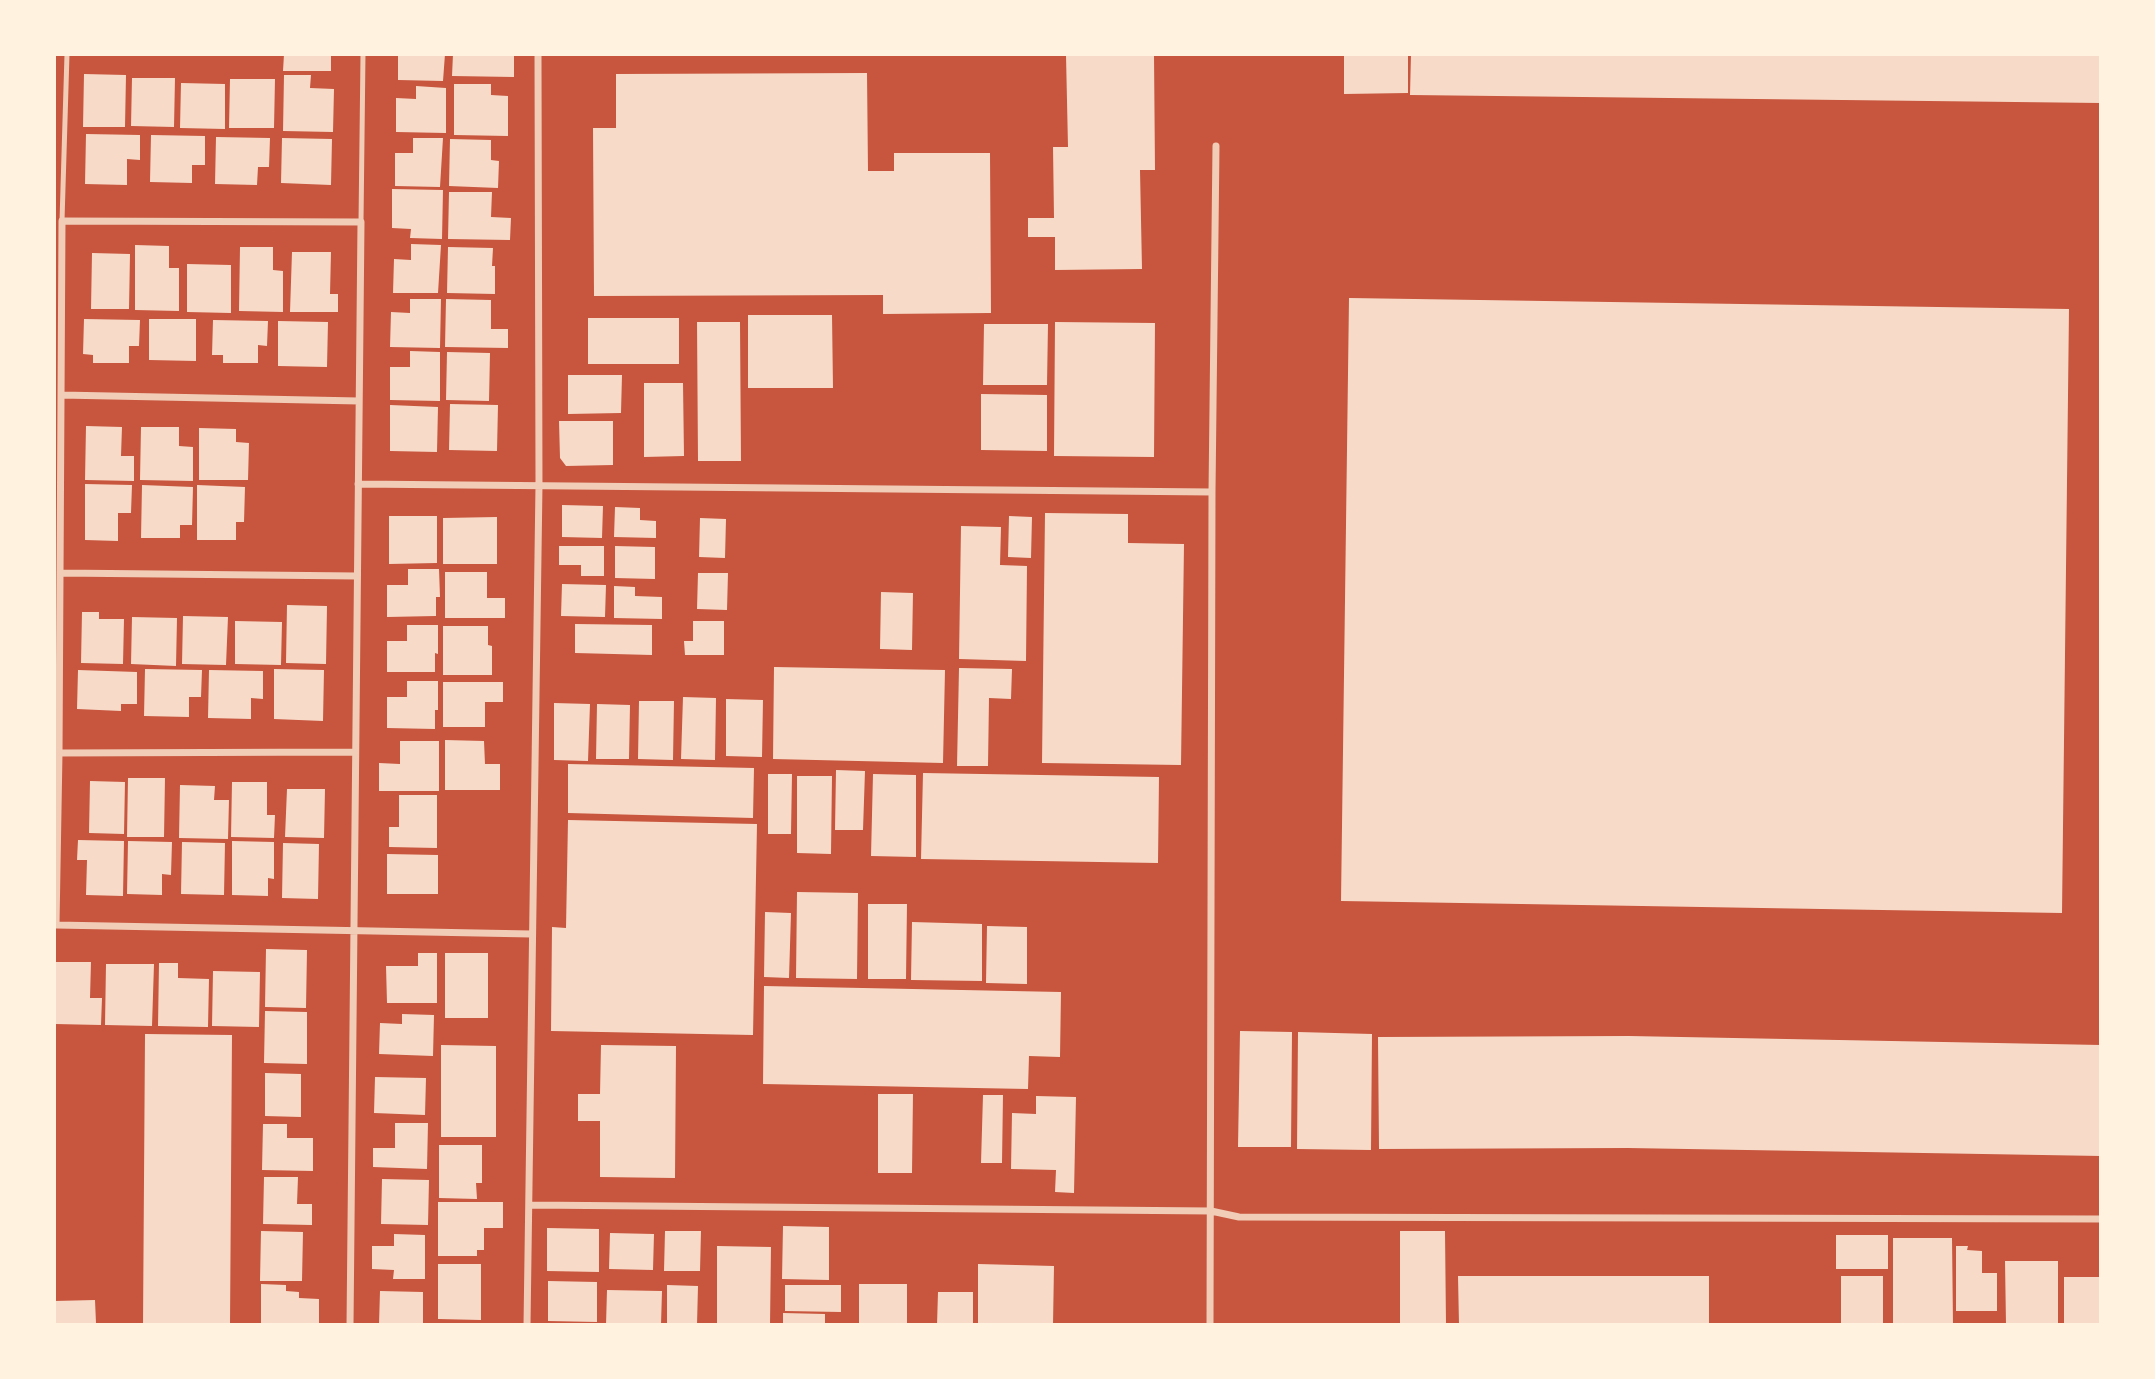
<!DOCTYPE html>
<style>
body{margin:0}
#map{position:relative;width:2155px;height:1379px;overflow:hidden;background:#c8553d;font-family:Helvetica,sans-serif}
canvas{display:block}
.frame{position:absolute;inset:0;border:56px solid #fff3e0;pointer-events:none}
</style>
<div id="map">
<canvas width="2155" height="1379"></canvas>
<div class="frame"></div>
</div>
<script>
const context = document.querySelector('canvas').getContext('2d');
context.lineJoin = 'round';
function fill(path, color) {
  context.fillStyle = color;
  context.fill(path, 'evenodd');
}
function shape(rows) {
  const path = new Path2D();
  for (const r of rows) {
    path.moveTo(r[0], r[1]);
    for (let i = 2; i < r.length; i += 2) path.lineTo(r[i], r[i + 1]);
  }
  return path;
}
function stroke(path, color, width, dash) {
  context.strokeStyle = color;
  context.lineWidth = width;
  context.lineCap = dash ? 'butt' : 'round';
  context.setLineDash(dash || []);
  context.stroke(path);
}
const building = shape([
 [284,54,331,54,331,71,283,71],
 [398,54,445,54,443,81,398,80],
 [453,54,514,55,514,77,452,76],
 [1344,54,1408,54,1408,93,1344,94],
 [1411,54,2101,54,2101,103,1410,95],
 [1066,55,1154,55,1155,170,1140,170,1142,269,1055,270,1055,237,1028,237,1028,218,1054,218,1053,147,1068,147],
 [867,73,868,171,894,171,894,153,990,153,991,313,883,314,883,295,594,296,593,128,616,128,616,74],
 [84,74,126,75,125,127,83,127],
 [284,75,311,75,310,88,334,89,333,132,283,131],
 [132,78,175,78,174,127,131,126],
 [230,79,275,79,274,128,229,128],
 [181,83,225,84,225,129,180,128],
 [454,84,491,84,491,95,508,96,508,136,454,135],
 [416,86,446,88,446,133,396,132,396,98,416,99],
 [86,134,140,135,140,160,127,159,127,185,85,184],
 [151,135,205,136,205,165,192,165,192,183,150,182],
 [216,137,270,138,269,167,258,167,257,185,215,184],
 [282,138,332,139,331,185,281,183],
 [413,138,443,138,440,187,395,186,395,153,413,153],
 [450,139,491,140,491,160,499,161,498,188,449,186],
 [392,189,443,190,442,239,410,238,411,229,392,228],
 [449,192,492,192,491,217,511,218,510,240,448,239],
 [411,244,441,245,438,293,393,293,394,259,411,260],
 [135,245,169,246,169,268,179,268,179,311,135,310],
 [240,247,273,247,273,270,283,271,283,312,239,311],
 [448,247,493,248,492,266,495,266,495,294,447,293],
 [292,252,331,252,330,294,338,294,338,312,290,312],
 [92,253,130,254,129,309,91,309],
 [187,264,231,265,231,313,187,312],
 [1349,298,2069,309,2062,913,1341,901],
 [410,299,441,299,440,348,390,347,391,312,410,313],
 [446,299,491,300,491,329,508,329,508,348,445,347],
 [748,315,832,315,833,388,748,388],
 [588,318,679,318,679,364,588,364],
 [84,319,140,320,139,346,129,346,129,363,93,363,93,355,83,354],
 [149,319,196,319,196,361,149,360],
 [213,320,268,321,267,346,258,345,258,363,223,363,223,355,212,355],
 [278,321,328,322,327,367,278,366],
 [697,322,740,322,741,461,698,461],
 [1055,322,1155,323,1154,457,1054,456],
 [984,324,1048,324,1047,385,983,385],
 [410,351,440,352,440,401,390,400,390,367,410,367],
 [447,352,490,353,489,401,446,400],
 [568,375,622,375,621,413,568,414],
 [644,383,683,383,684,456,644,457],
 [981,394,1047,395,1047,451,981,450],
 [450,404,498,405,497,451,449,450],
 [390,405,438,407,437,452,390,451],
 [559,421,613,421,613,465,566,466,560,458],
 [86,426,122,427,121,456,134,456,134,481,85,480],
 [141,427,179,427,179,446,193,447,193,481,140,480],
 [199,428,236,429,236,442,249,443,248,480,199,480],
 [85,484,132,485,131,513,118,513,118,541,85,540],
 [142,485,193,487,192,525,180,525,180,538,141,538],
 [197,485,245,487,244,522,236,522,236,540,197,540],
 [562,505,603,506,602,538,562,537],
 [615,507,640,508,640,520,656,521,656,538,614,537],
 [1045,513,1128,514,1128,543,1184,544,1181,765,1042,763],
 [389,516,437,516,437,563,389,564],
 [1009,516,1032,517,1031,558,1008,557],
 [497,517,497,564,443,564,443,518],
 [700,518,726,519,725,558,699,557],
 [961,526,1001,527,1000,565,1027,566,1026,661,959,659],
 [559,546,604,546,604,576,581,576,581,565,559,565],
 [615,546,655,547,655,579,615,578],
 [408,569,439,569,440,597,436,597,436,616,387,617,387,585,408,585],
 [445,572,487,572,487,598,505,598,505,618,445,618],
 [698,573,728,573,727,610,697,609],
 [562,584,606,585,605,617,561,616],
 [614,586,635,587,635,596,662,597,662,619,614,618],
 [881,592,913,593,912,650,880,649],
 [287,605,327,606,326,664,286,663],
 [82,612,99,612,99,619,124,619,123,664,81,663],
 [183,616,228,617,226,665,182,664],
 [132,617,177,618,176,666,131,664],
 [235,621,282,622,281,665,235,664],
 [693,621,724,621,724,655,685,655,684,641,693,641],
 [575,624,652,625,652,655,575,653],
 [407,625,438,625,438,654,435,653,435,672,387,672,387,641,407,641],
 [443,626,488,626,488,645,492,646,492,675,443,675],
 [774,667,945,670,943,763,773,759],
 [959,668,1012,669,1011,699,989,698,988,766,957,766],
 [145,669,202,670,201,697,189,697,189,717,144,716],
 [274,669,324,670,323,721,274,719],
 [78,670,137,672,137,704,121,704,121,711,77,709],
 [209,670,263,671,263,699,251,698,251,719,208,718],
 [407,681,438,681,438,710,435,710,435,729,387,728,387,697,407,697],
 [443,682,503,682,503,702,485,702,485,727,443,727],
 [683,697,716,698,715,760,681,759],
 [726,699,763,700,762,757,726,756],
 [639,701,674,701,673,760,638,759],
 [554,703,590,704,588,761,554,760],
 [597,704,630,705,629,759,596,759],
 [445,740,484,741,485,764,500,764,500,790,445,790],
 [400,741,439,741,439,791,379,791,379,763,400,764],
 [568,764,754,768,753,818,568,813],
 [836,770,865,771,863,830,835,830],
 [923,773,1159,777,1158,863,921,859],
 [768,774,792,774,791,834,768,834],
 [873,774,916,775,916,857,871,856],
 [797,776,832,776,831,854,797,853],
 [128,778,165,778,164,837,127,837],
 [90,781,125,782,124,834,89,833],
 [232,782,267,782,267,815,275,815,274,838,231,837],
 [180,785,215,786,214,800,229,800,228,839,179,838],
 [287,789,325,789,324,838,285,837],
 [399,795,437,795,437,848,389,847,389,827,399,827],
 [568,820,757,824,753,1035,551,1031,552,927,566,928],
 [78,840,124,841,123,896,86,895,87,860,77,860],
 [128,841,172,842,171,875,162,874,162,895,127,894],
 [232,841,274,842,274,879,268,878,268,896,232,895],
 [182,842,225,843,224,895,181,894],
 [283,843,319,844,318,899,282,898],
 [387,854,438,855,438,894,387,894],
 [797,892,858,893,857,979,796,978],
 [868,904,907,904,906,979,868,979],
 [765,912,791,913,789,978,764,977],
 [912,922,982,924,982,981,911,980],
 [987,926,1027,927,1027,984,986,983],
 [266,949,307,950,306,1008,265,1007],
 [418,953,437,953,437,1003,387,1003,386,966,418,966],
 [445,953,488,953,488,1018,445,1018],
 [56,962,91,962,90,998,102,998,101,1025,55,1024],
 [159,963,178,963,178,978,209,979,208,1027,158,1026],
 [106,964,154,964,152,1026,105,1025],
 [213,971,260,972,259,1027,212,1026],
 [764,986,1061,992,1060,1057,1029,1056,1028,1089,763,1084],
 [265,1011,307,1012,307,1064,264,1063],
 [402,1014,434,1015,433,1056,379,1054,380,1023,402,1024],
 [1240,1031,1292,1032,1291,1147,1238,1147],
 [1298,1032,1372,1034,1371,1150,1297,1149],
 [145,1034,232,1035,230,1325,143,1325],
 [1629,1036,2101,1045,2101,1156,1628,1148,1379,1149,1378,1037],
 [441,1045,496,1046,496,1137,441,1137],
 [601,1045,676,1046,675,1178,600,1177,600,1121,578,1121,578,1094,600,1094],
 [265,1073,301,1074,301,1117,265,1116],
 [375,1077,426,1078,425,1115,374,1113],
 [878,1094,913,1094,912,1173,878,1173],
 [983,1095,1003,1095,1002,1163,981,1163],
 [1036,1096,1076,1097,1074,1193,1055,1192,1056,1170,1011,1169,1012,1113,1036,1114],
 [395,1123,428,1123,427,1169,373,1167,373,1148,395,1148],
 [263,1124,287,1124,287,1138,313,1138,313,1171,262,1170],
 [439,1145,482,1145,482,1183,476,1183,477,1199,439,1198],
 [264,1177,298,1177,297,1204,312,1204,312,1225,263,1224],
 [382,1179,429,1180,428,1225,381,1224],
 [438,1202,503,1202,503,1228,484,1228,484,1250,477,1250,477,1256,438,1256],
 [783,1226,829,1227,829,1280,782,1279],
 [547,1228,599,1229,599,1272,547,1271],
 [261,1231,303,1232,302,1281,260,1281],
 [665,1231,701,1231,700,1271,664,1271],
 [1400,1231,1445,1231,1446,1325,1400,1325],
 [610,1233,654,1234,653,1270,609,1269],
 [394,1234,425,1235,425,1279,393,1279,394,1270,372,1269,372,1246,394,1246],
 [1836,1235,1888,1235,1888,1269,1836,1269],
 [1893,1238,1952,1238,1953,1325,1893,1325],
 [717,1246,771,1247,770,1325,717,1325],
 [1956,1246,1968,1246,1967,1250,1982,1251,1982,1273,1997,1273,1997,1311,1956,1311],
 [2005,1261,2058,1261,2058,1325,2006,1325],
 [438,1264,481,1264,481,1320,438,1319],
 [978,1264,1054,1266,1053,1325,978,1325],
 [1458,1276,1709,1276,1709,1325,1459,1325],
 [1841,1276,1883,1276,1883,1325,1841,1325],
 [2064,1277,2101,1277,2101,1325,2064,1325],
 [548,1281,597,1282,597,1322,548,1321],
 [261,1284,286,1285,286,1291,299,1292,299,1298,319,1299,319,1325,261,1325],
 [859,1284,907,1284,907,1325,859,1325],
 [667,1285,698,1286,697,1325,667,1325],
 [785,1285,841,1285,841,1312,785,1311],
 [607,1290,662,1291,661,1325,606,1325],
 [380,1291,423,1292,423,1325,379,1325],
 [938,1292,973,1292,973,1325,937,1325],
 [95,1300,96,1323,54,1324,54,1301],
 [783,1313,825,1314,825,1325,783,1325]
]);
const service = shape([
 [62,221,67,54],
 [361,222,363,54]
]);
const minor = shape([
 [61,395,359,401],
 [358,484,1212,492],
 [60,573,357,576],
 [355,752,59,753,56,925,531,934],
 [59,753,62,221,361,222,350,1325],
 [530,1205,1211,1211,1239,1217,2101,1219],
 [527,1325,539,485,538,54],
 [1210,1325,1212,492,1216,146]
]);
fill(building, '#f7dbc8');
stroke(service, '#f1ccb7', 5);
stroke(minor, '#f1ccb7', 7);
</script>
